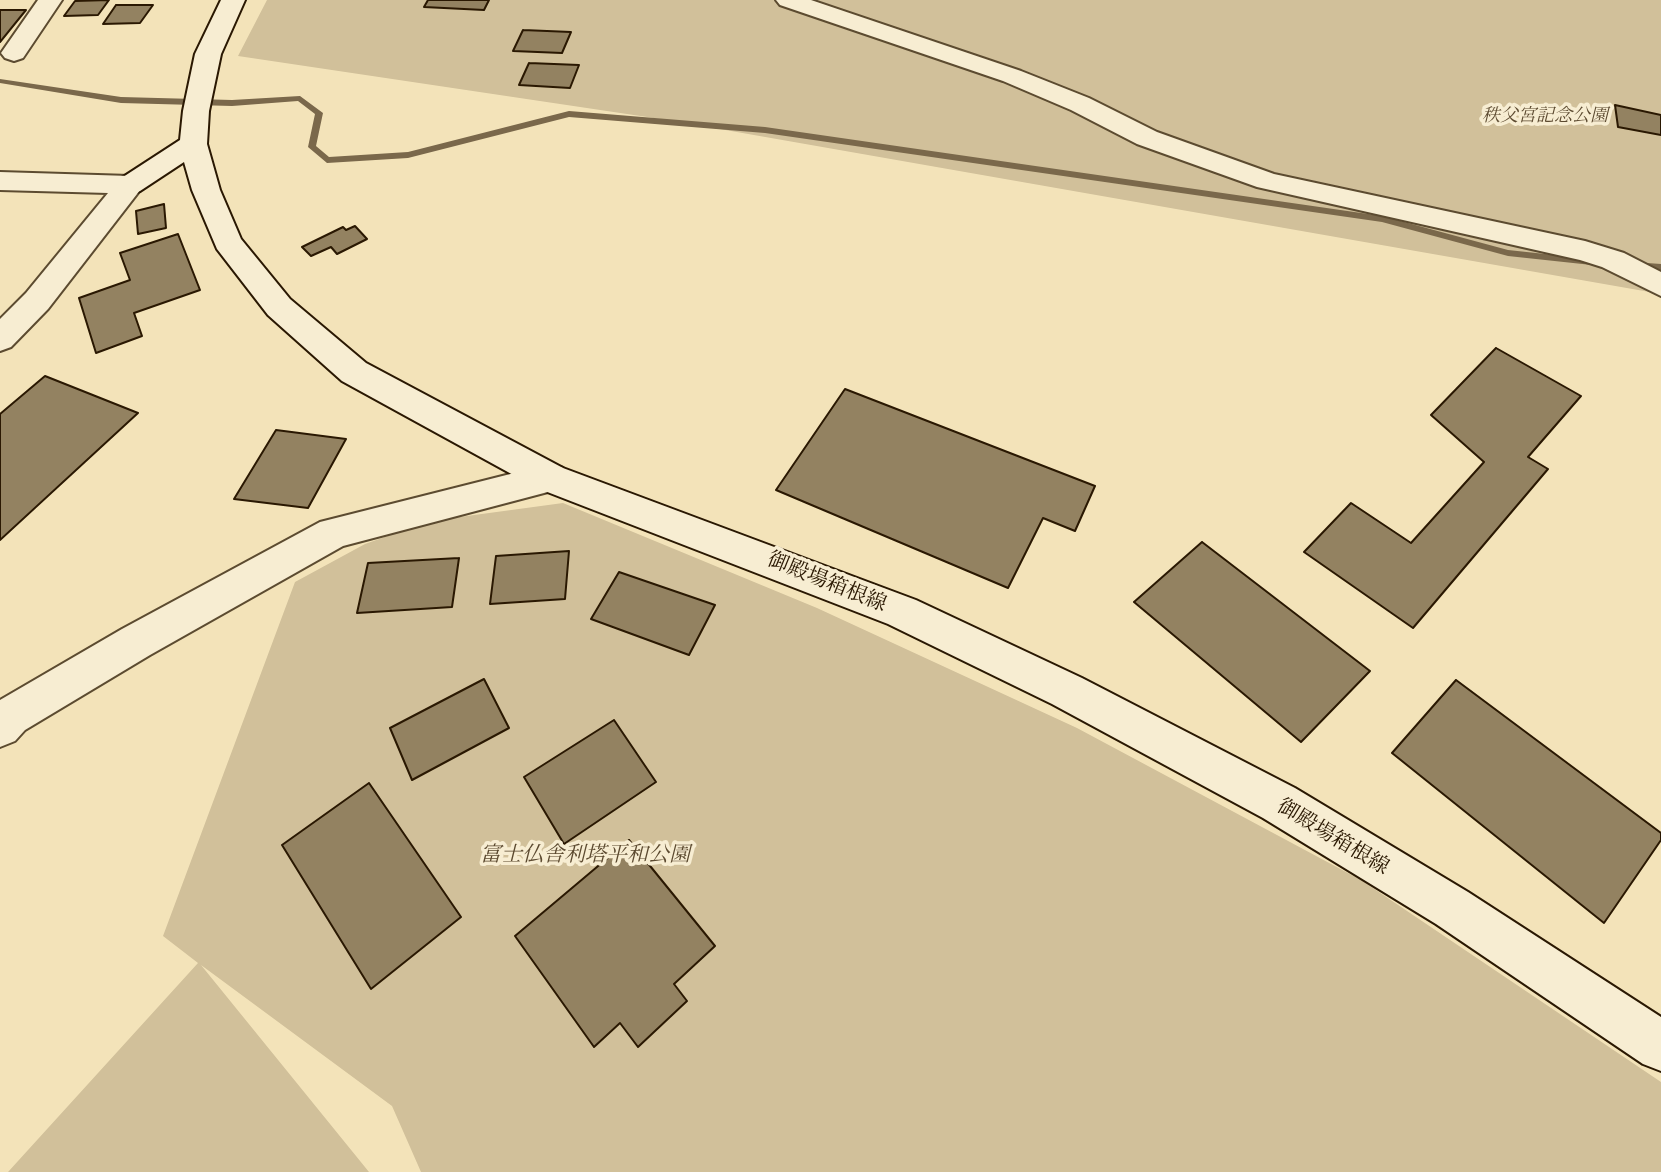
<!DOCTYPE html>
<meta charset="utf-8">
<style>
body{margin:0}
canvas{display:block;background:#f3e3b9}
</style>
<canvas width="1661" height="1172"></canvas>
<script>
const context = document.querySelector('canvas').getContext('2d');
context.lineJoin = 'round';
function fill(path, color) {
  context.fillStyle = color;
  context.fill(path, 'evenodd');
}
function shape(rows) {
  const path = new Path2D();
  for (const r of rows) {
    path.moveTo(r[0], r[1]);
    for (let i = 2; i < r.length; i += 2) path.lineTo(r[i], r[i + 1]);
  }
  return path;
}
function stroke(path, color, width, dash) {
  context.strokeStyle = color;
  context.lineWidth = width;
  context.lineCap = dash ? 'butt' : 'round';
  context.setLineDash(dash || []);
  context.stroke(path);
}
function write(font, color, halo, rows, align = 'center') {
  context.font = font + ' "Libre Caslon Text","Noto Serif JP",serif';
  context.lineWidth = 7;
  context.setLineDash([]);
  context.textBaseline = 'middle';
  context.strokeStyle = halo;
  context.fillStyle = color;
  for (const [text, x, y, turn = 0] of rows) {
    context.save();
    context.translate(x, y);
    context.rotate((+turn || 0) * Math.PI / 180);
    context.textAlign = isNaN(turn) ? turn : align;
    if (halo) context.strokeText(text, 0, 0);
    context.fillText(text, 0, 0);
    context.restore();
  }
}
const green = shape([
 [267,0,1661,0,1661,294,674,121,238,56],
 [563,503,817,608,1077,728,1361,880,1661,1082,1661,1172,421,1172,392,1106,201,965,369,1172,8,1172,198,963,163,936,295,582,365,544,430,521]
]);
const stream = shape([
 [0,79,121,97,232,100,300,96,323,113,316,146,329,157,408,152,569,111,765,127,1382,216,1508,250,1601,260,1606,263,1601,266,1508,256,1382,222,765,133,569,117,408,158,327,163,308,147,315,114,298,101,232,106,121,103,0,83,0,79],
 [1633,262,1661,264,1661,270,1630,267,1628,265,1633,262]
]);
const building = shape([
 [109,0,98,15,64,16,75,1,109,0],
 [428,0,489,0,484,10,424,7,428,0],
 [116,5,153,5,140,23,103,24,116,5],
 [0,10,26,10,0,42,0,10],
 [523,30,571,32,562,53,513,51,523,30],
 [529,63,579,65,570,88,519,85,529,63],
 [1615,105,1661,115,1661,135,1618,127,1615,105],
 [164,204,166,228,138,234,136,211,164,204],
 [355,226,367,239,337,254,331,247,311,256,302,247,343,227,346,230,355,226],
 [178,234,200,290,134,313,142,336,96,353,79,298,130,280,120,253,178,234],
 [1496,348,1581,396,1528,457,1548,469,1413,628,1304,552,1351,503,1411,543,1484,462,1431,415,1496,348],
 [45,376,138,413,0,540,0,414,45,376],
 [845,389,1095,486,1075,531,1043,518,1008,588,776,490,845,389],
 [276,430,346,439,308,508,234,499,276,430],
 [1202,542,1370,671,1301,742,1134,602,1202,542],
 [569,551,565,599,490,604,496,556,569,551],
 [459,558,452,607,357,613,368,563,459,558],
 [619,572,715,605,689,655,591,619,619,572],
 [484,679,509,728,412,780,390,728,484,679],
 [1456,680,1661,833,1661,840,1604,923,1392,753,1456,680],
 [614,720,656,782,564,844,524,777,614,720],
 [369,783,461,917,371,989,282,845,369,783],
 [629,840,715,946,674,984,687,1001,638,1047,620,1023,594,1047,515,936,629,840]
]);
const street = shape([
 [38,0,62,0,23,58,14,61,5,58,1,53,38,0],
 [776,0,811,0,1021,71,1089,98,1157,132,1274,174,1585,241,1624,253,1661,272,1661,296,1602,267,1580,260,1257,187,1137,144,1071,110,1003,81,780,5,776,0],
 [0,172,130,176,140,179,144,185,48,309,11,347,0,351,0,319,26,293,108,193,0,190,0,172],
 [550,464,563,468,568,478,563,488,343,546,150,655,25,730,15,741,0,747,0,700,122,629,320,522,550,464]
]);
const secondary = shape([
 [221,0,245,0,221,54,209,111,207,144,220,190,241,239,290,299,366,363,563,468,916,600,1082,678,1295,788,1468,892,1661,1017,1661,1071,1643,1064,1436,924,1263,818,1052,704,888,624,537,488,342,381,268,315,217,249,192,190,184,162,140,191,130,194,120,191,116,185,120,179,180,140,183,111,195,54,221,0]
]);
const farParknames = [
 ["秩父宮記念公園",1545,116]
];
const streetNames = [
 ["御殿場箱根線",827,582,22],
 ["御殿場箱根線",1333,837,31]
];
const parkNames = [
 ["富士仏舎利塔平和公園",585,855]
];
fill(green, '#d1c09a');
fill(stream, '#7a684b');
fill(building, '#938261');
stroke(building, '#2a1802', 2);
stroke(street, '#5c4b30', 4);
stroke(secondary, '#2a1802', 4);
fill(street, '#f7edd2');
fill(secondary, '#f7edd2');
write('italic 18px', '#5c4a30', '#f7edd2', farParknames);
write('21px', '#2a1802', '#f7edd2', streetNames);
write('italic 21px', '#5c4a30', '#f7edd2', parkNames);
</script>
